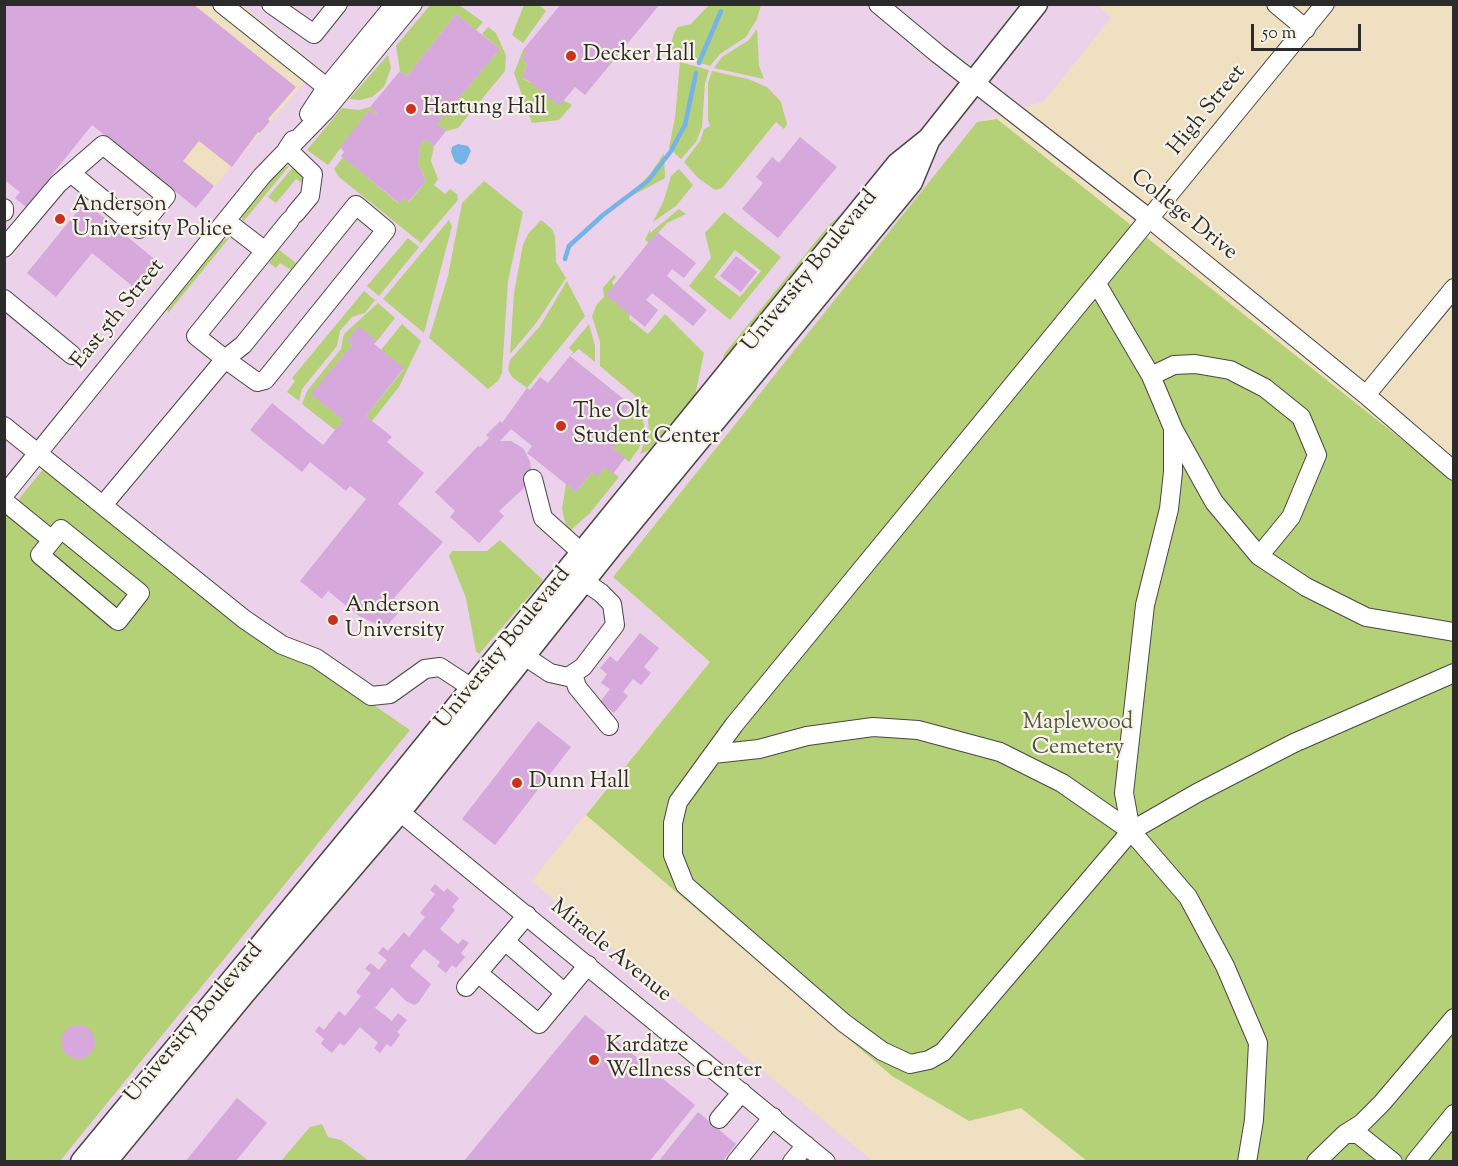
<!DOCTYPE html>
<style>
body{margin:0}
#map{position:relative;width:1458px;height:1166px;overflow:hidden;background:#efe0c1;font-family:"Sorts Mill Goudy",serif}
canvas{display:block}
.frame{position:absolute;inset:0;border:6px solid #2b2b2b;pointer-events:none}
.scale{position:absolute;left:1251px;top:24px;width:110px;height:27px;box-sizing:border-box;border:3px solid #2b2b2b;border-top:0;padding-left:8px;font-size:18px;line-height:21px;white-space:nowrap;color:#2b2b2b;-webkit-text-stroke:4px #f7f3e8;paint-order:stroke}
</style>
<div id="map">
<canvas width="1458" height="1166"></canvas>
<div class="frame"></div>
<div class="scale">50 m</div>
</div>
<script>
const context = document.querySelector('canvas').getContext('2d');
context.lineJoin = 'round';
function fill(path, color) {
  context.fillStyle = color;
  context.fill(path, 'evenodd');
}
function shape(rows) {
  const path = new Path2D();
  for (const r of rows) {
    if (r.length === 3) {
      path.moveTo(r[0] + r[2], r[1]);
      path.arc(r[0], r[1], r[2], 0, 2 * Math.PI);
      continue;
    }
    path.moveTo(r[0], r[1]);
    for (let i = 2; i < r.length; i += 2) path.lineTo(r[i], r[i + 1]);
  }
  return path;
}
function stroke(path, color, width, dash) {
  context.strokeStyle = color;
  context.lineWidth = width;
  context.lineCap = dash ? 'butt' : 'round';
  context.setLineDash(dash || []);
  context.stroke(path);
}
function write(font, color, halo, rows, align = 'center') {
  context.font = font + ' "Sorts Mill Goudy",serif';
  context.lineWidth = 4.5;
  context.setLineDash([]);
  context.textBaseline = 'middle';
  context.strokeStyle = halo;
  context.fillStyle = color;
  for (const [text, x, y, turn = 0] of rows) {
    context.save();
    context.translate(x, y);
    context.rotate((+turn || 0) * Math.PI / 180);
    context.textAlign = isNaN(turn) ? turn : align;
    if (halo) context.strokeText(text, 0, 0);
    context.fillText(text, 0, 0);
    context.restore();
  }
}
const built = shape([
 [1096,4,1111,18,1044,101,977,123,613,577,710,662,531,881,873,1161,5,1161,4,180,29,200,93,122,196,207,318,67,242,5]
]);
const green = shape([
 [430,5,459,5,483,22,476,30,456,14,407,76,400,71,396,46],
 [524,5,539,5,546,11,523,43,512,35],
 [709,5,761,5,757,19,746,37,720,54,710,66,673,55,669,51,674,33,678,27,691,24],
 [488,27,496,33,506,55,505,71,458,128,446,131,437,124,500,49,482,34],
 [757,29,759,66,764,79,714,68,722,57,749,40],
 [523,50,526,53,522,59,527,64,522,78,572,105,559,120,532,123,514,73],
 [388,55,391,68,384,87,372,97,360,100,349,99],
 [680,62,709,70,705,83,702,127,696,142,681,159,669,148,675,118],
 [712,71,748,79,767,87,781,102,787,124,784,129,776,122,722,188,715,190,698,178,684,162,700,141,704,129,710,126,708,120,708,83],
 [370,107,377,113,375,115,369,110,328,165,307,150,342,108,359,110],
 [997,119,1453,480,1453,1161,1087,1161,1021,1108,969,1121,892,1076,586,815,710,662,613,577,977,122],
 [425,139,434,146,431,161,438,179,434,185,445,194,450,189,457,194,458,200,421,243,339,177,334,169,343,157,398,203,403,198,409,202,426,181,418,164,420,146],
 [664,153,665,178,626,199,651,173],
 [290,165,243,222,242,216,254,200,281,169],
 [294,166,305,175,304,184,296,179,276,203,268,197],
 [679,169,693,185,676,206,653,222,664,200,671,176],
 [484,181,523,212,508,281,502,373,498,381,488,389,429,338,448,276,462,203],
 [679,209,686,214,667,223,649,243,645,240,650,229,650,233],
 [724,212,781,257,730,320,689,286,711,258,705,233],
 [735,250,761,271,740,297,714,277],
 [847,214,721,367,724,354,830,224,839,216],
 [449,220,452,226,424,333,383,299],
 [541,220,552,229,555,237,556,262,566,278,537,322,510,354,514,293,523,245,528,234],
 [230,237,168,313,167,306,220,242],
 [408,238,419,247,379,296,367,286],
 [278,249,296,263,291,270,280,263,276,268,269,263],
 [614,275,616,277,612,282,630,315,629,319,648,334,665,314,704,353,695,396,649,450,640,454,649,431,648,420,636,402,638,398,600,366,600,342,592,316,597,304,604,297,603,288],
 [567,281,585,316,527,388,512,377,508,370,510,360,540,326],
 [364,291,375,300,365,313,352,317,340,331,337,346,302,389,299,401,287,392,295,381,292,378],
 [378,303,395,318,377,341,359,327,348,341,352,345,312,394,343,420,335,430,302,404,307,391,341,349,344,334],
 [402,324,421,341,399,387,372,421,366,416,404,369,381,350],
 [589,324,595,346,595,362,579,349,570,356,573,352,569,348],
 [634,404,642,416,645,430,639,448,629,462,613,448,620,439,611,431],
 [49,462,218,598,410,730,60,1161,5,1162,5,516],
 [605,467,619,477,590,513,570,531,566,526,562,509,566,484,576,492,592,472,598,476],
 [500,540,543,580,479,654,476,651,466,598,449,556,452,551,487,551],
 [322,1124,328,1137,341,1140,369,1161,281,1161,310,1127]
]);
const water = shape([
 [458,144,468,146,471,151,466,162,461,165,455,162,451,152,452,147]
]);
const stream = shape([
 [699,63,721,11],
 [565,259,569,246,603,215,648,181,671,151,685,125,696,73]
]);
const building = shape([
 [4,4,193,4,296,87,268,119,270,121,260,133,258,132,232,167,199,141,183,161,214,186,196,208,92,125,26,207,15,198,20,192,4,180],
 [561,4,660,4,585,95,575,87,559,106,529,81,522,78,527,64,522,59,526,53,523,50],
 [456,14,500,49,437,124,446,131,434,146,425,139,420,146,418,164,426,181,408,202,403,198,399,203,341,156,344,152,340,147,369,110,375,115,377,113,370,107,400,71,407,76],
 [800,137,837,167,778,238,742,209,763,183,756,177,772,157,779,163],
 [85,202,158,262,136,289,92,253,56,297,27,273],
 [657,232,696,263,684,278,672,269,667,276,707,310,693,326,652,293,646,300,658,310,645,327,606,295],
 [736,256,757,272,741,292,720,276],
 [359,326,377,341,374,344,404,368,366,416,392,437,387,442,424,473,398,504,443,542,394,598,404,606,385,628,359,616,328,591,322,599,300,581,366,499,350,486,346,491,310,462,302,472,250,430,272,403,323,445,343,420,311,394,352,345,347,341],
 [570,356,631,405,611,431,620,439,613,448,625,458,613,474,605,467,598,477,592,472,576,492,527,453,532,446,511,429,500,441,511,441,523,448,530,461,532,476,523,489,499,511,504,516,479,543,450,517,455,511,435,492,478,446,480,447,489,438,486,435,500,421,502,423,527,388,530,390,540,377,548,383],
 [640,633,659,648,644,667,651,673,641,685,633,679,623,692,628,696,614,713,600,702,610,689,601,683,607,674,600,668,610,656,617,662],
 [538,721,571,747,495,845,462,819],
 [435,884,444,892,447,888,459,898,452,907,455,910,440,929,458,944,463,939,469,943,461,953,465,957,456,968,452,965,446,973,437,966,440,962,424,949,410,966,431,984,418,1003,414,1005,406,1001,392,987,375,1008,392,1021,398,1013,407,1020,397,1032,400,1035,391,1047,387,1044,380,1053,374,1048,378,1043,360,1027,344,1046,340,1043,332,1053,321,1044,324,1039,315,1031,319,1026,324,1030,339,1011,345,1016,361,996,356,992,371,973,365,969,370,963,379,970,387,960,378,953,383,947,388,951,404,932,409,937,425,917,420,913,435,894,430,890],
 [585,1015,695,1105,649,1162,463,1162],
 [78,1042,17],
 [237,1098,267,1123,235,1162,185,1162],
 [698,1112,736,1144,722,1162,658,1162]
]);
const minor = shape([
 [222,4,325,86,327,100],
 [271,4,314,34,338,4],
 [878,4,938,54,1150,219,1366,395,1454,471],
 [1276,4,1306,29],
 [1325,4,734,725,678,802,673,823,673,855,685,885,844,1023,882,1051,910,1064,929,1060,943,1052,1131,831,1197,793,1294,743,1454,673],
 [309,114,326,88,395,4],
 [293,140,287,149,313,174,310,196,295,214],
 [356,205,386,230,265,380,257,382,225,359,243,345,356,205],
 [4,208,4,212],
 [226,221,265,251],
 [4,248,58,184,103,145,166,196,139,229,72,174],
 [1097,284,1151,376],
 [4,299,72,355],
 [1366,395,1454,288],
 [4,426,244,619,282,645,316,658,371,696,390,694,425,669,440,667,472,688],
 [1174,430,1214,502,1259,556],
 [533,479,543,518,582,553],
 [4,495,262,176,326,110,413,4],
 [4,501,52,540],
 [103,505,225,359,196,336,290,220],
 [61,529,140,593,118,621,40,555,61,529],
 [523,655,550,673,568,677,583,667,615,625,612,604,601,593,575,575],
 [573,674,577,687,609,726],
 [713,754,759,749,807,736,873,727,918,730,1000,752,1062,783,1131,831,1188,897,1225,966,1258,1043,1254,1120,1247,1162],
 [389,803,826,1162],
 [1131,831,1124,793,1145,605,1169,509,1173,472,1173,428,1151,376,1174,365,1195,364,1230,370,1265,388,1301,417,1317,455,1291,517,1259,556,1306,587,1366,617,1454,632],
 [505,941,565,993],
 [478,973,539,1024,588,965],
 [466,987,527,915],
 [719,1119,742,1092],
 [1345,1134,1361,1124,1382,1103,1454,1018],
 [736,1162,773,1117],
 [792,1162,806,1145],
 [1316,1162,1345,1134,1358,1134,1393,1162],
 [1415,1162,1454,1114]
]);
const major = shape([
 [82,1162,383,798,898,164,929,139,1036,4],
 [105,1162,244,993,400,811,613,544,911,182,928,141]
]);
const markers = [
 [571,56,6,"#c8321e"],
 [411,109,6,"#c8321e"],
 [60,219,6,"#c8321e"],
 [561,426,6,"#c8321e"],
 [333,620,6,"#c8321e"],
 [517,783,6,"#c8321e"],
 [594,1060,6,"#c8321e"]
];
const poiNames = [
 ["Decker Hall",583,56],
 ["Hartung Hall",423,109],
 ["Anderson",72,206],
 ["University Police",72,231],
 ["The Olt",573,413],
 ["Student Center",573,438],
 ["Anderson",345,607],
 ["University",345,632],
 ["Dunn Hall",529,783],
 ["Kardatze",606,1047],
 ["Wellness Center",606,1072]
];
const streetNames = [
 ["High Street",1208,111,-51],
 ["College Drive",1183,216,39],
 ["University Boulevard",811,272,-51],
 ["East 5th Street",119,315,-51],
 ["University Boulevard",504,649,-51],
 ["Miracle Avenue",610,952,39],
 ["University Boulevard",195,1024,-50]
];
const parkNames = [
 ["Maplewood",1078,724],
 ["Cemetery",1078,749]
];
fill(built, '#ecd1ea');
fill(green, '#b5d177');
fill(water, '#76b3e8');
stroke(stream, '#76b3e8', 4.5);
fill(building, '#d6a8db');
stroke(minor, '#484642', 20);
stroke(major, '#484642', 25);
stroke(minor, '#fff', 18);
stroke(major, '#fff', 22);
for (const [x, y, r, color] of markers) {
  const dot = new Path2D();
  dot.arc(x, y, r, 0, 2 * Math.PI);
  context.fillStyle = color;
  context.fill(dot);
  stroke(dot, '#f7f3e8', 2);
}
write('22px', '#2b2b2b', '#f7f3e8', poiNames, 'left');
write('22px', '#2b2b2b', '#f7f3e8', streetNames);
write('22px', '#4e543e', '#f7f3e8', parkNames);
</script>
